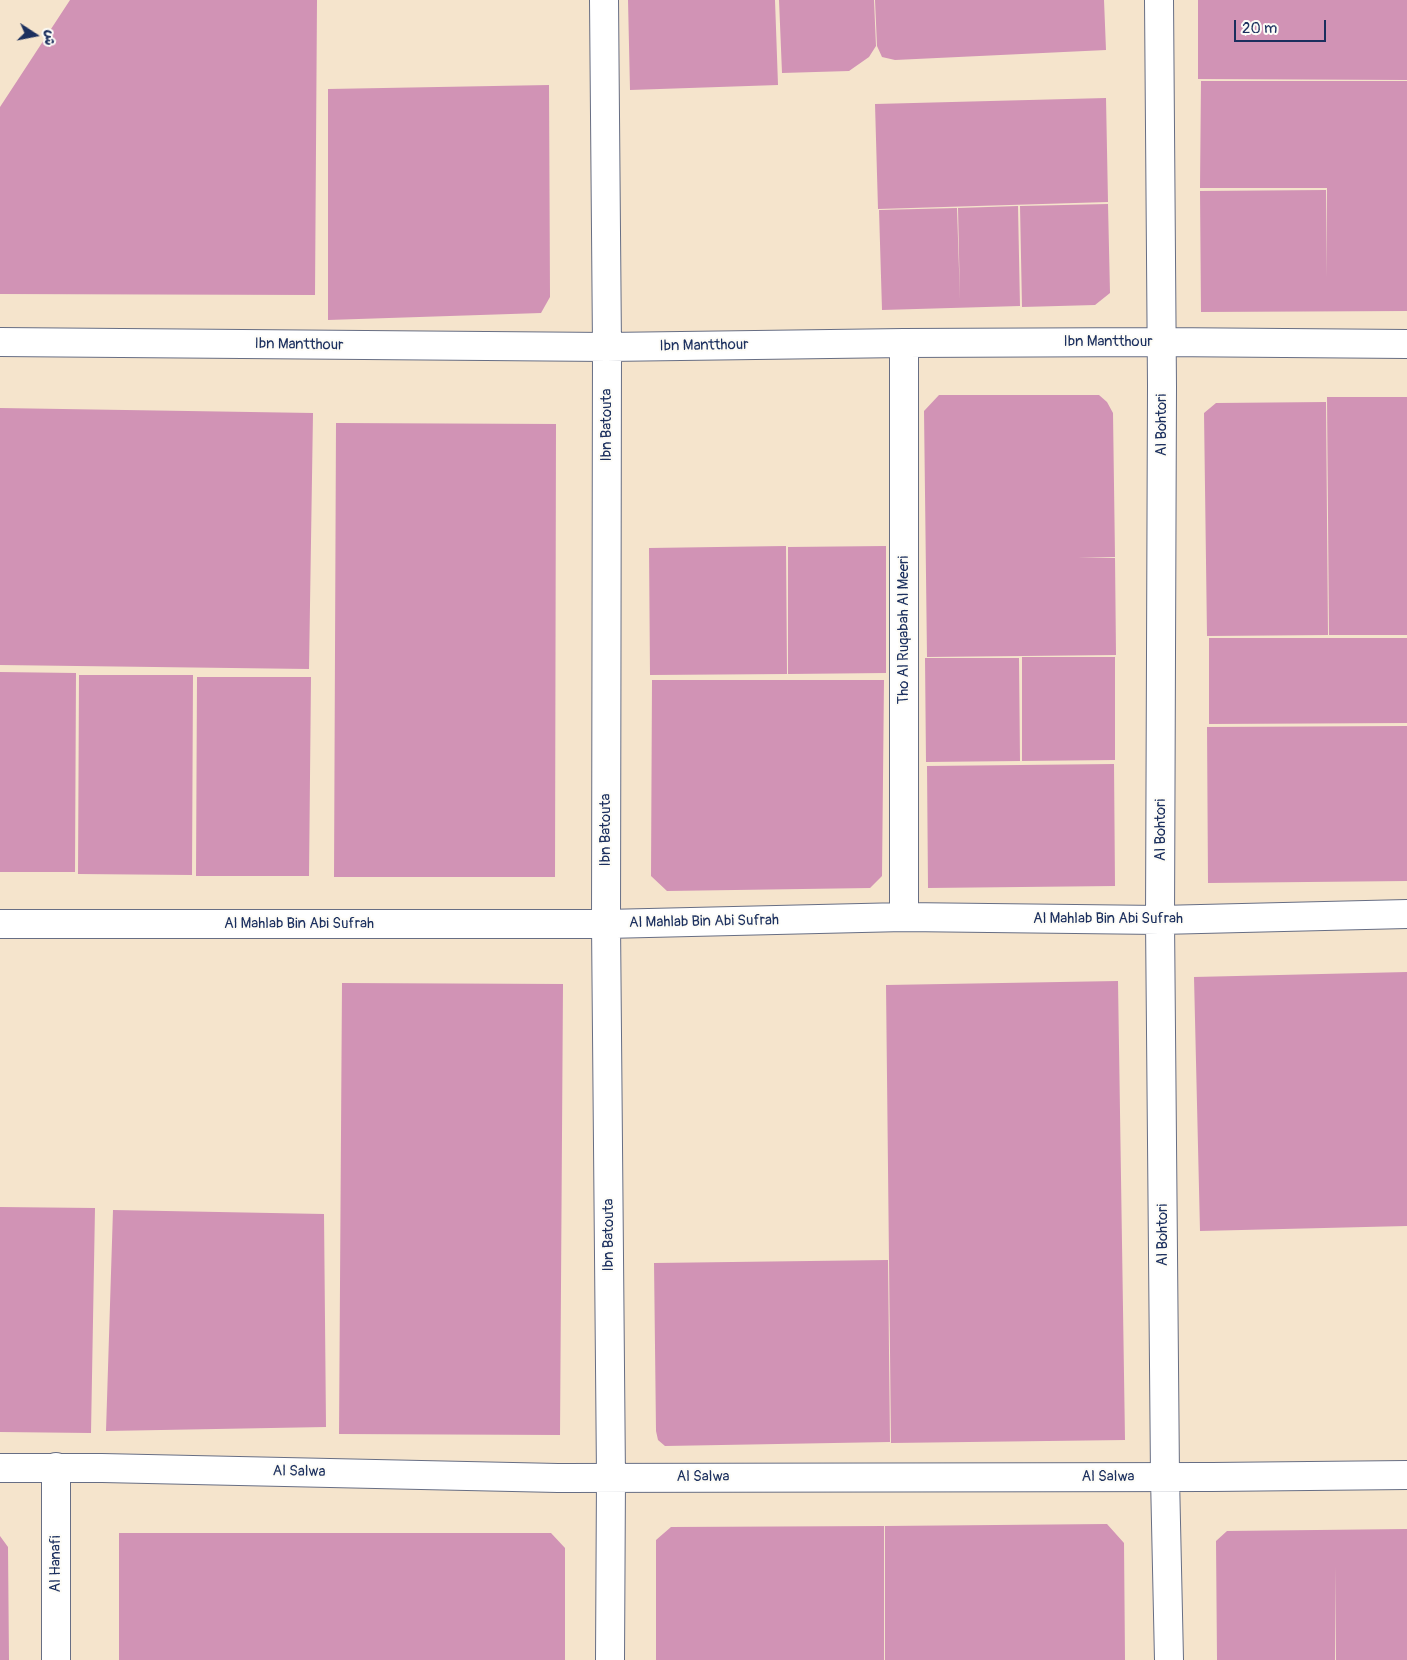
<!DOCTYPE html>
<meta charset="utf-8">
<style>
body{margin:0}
#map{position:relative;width:1407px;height:1660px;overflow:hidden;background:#f5e4cc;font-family:Pangolin,"Playpen Sans Arabic",sans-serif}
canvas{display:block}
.north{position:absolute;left:10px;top:10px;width:50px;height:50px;-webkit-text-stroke:4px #fdfcf7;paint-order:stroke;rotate:101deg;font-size:14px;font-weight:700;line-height:20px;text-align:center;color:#1b2f5e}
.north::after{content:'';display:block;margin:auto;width:18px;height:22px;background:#1b2f5e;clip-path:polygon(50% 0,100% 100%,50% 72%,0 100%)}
.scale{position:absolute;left:1234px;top:20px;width:92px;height:22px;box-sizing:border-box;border:2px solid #1b2f5e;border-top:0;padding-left:6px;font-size:15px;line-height:18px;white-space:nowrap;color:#1b2f5e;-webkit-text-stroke:4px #fdfcf7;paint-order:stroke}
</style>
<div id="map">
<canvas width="1407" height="1660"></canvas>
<div class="north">ش</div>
<div class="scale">20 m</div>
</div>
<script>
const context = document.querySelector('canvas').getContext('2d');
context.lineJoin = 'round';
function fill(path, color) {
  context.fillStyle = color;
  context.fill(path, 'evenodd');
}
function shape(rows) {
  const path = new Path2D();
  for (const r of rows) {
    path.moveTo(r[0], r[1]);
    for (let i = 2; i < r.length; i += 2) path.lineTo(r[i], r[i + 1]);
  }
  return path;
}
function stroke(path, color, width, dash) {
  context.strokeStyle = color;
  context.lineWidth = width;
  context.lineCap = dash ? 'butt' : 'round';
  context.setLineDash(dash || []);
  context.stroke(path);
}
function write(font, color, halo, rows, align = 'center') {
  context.font = font + ' Pangolin,sans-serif';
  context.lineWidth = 4;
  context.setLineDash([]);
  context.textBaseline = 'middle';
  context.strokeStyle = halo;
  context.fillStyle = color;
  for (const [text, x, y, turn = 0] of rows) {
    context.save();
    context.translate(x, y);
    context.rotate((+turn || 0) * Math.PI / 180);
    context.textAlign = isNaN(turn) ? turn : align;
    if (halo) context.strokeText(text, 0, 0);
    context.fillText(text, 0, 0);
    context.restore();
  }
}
const building = shape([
 [70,0,317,0,315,295,0,294,0,107],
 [628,0,775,0,778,85,630,90],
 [779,0,874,0,876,46,869,57,849,71,782,73],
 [875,0,1104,0,1106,50,895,60,882,57,877,46],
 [1198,0,1407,0,1407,80,1198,79],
 [1201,81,1407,81,1407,311,1201,312,1200,191,1326,190,1326,278,1327,188,1200,188],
 [549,85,550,297,541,313,328,320,328,89],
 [1106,98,1108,202,878,209,875,104],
 [1108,204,1110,293,1095,305,1022,307,1020,206],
 [1018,206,1020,306,882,310,879,210,957,208,960,300,958,208],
 [939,395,1099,395,1107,402,1113,413,1115,557,1078,558,1115,558,1116,655,927,657,924,411],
 [1327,397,1407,397,1407,635,1329,635],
 [1326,402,1328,635,1207,636,1204,413,1216,403],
 [0,408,313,413,309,669,0,665],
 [336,423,556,424,555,877,334,877],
 [786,546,787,674,650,675,649,548],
 [886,546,886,673,788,674,788,547],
 [1209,638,1407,638,1407,723,1209,724],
 [1022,657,1115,657,1115,760,1022,761],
 [925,658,1019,658,1020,761,926,762],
 [0,672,76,673,75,872,0,872],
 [79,675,193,675,192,875,78,874],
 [197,677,311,677,309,876,196,876],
 [652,680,884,680,882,876,870,888,667,891,651,876],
 [1407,726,1407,881,1208,883,1207,727],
 [1114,764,1115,886,928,888,927,766],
 [1407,972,1407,1226,1200,1231,1194,977],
 [1118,981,1125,1440,891,1443,886,985],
 [342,983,563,984,560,1435,339,1434],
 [0,1207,95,1208,91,1433,0,1432],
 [113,1210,324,1214,326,1427,106,1431],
 [888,1260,890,1442,665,1446,658,1440,656,1431,654,1263],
 [1107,1524,1124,1543,1125,1660,885,1660,885,1526],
 [884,1526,884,1660,656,1660,656,1540,671,1527],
 [1407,1529,1407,1660,1336,1660,1335,1566,1335,1660,1217,1660,1216,1541,1227,1531],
 [119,1533,551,1533,565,1548,565,1660,119,1660],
 [0,1536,8,1547,9,1660,0,1660]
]);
const minor = shape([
 [604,0,607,347,606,924,611,1477,610,1660],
 [1159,0,1162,386,1160,920,1165,1477,1169,1660],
 [0,342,607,347,904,343,1162,342,1407,344],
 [904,343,904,917],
 [0,924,606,924,904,917,1160,920,1407,914],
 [0,1468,102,1468,558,1478,1212,1477,1407,1475],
 [56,1660,56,1467]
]);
const streetNames = [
 ["Ibn Mantthour",1108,342],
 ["Ibn Mantthour",299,345,1],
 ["Ibn Mantthour",704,346,-1],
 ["Ibn Batouta",607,425,-90],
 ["Al Bohtori",1162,425,-90],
 ["Tho Al Ruqabah Al Meeri",904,630,-90],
 ["Ibn Batouta",606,830,-90],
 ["Al Bohtori",1161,830,-90],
 ["Al Mahlab Bin Abi Sufrah",1108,919],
 ["Al Mahlab Bin Abi Sufrah",704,922,-1],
 ["Al Mahlab Bin Abi Sufrah",299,924],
 ["Ibn Batouta",609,1235,-90],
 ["Al Bohtori",1163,1235,-90],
 ["Al Salwa",299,1472,1],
 ["Al Salwa",703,1477],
 ["Al Salwa",1108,1477],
 ["Al Hanafi",56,1564,-90]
];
fill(building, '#d193b5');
stroke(minor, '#676e84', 30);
stroke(minor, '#fff', 28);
write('15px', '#1b2f5e', '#fdfcf7', streetNames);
</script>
